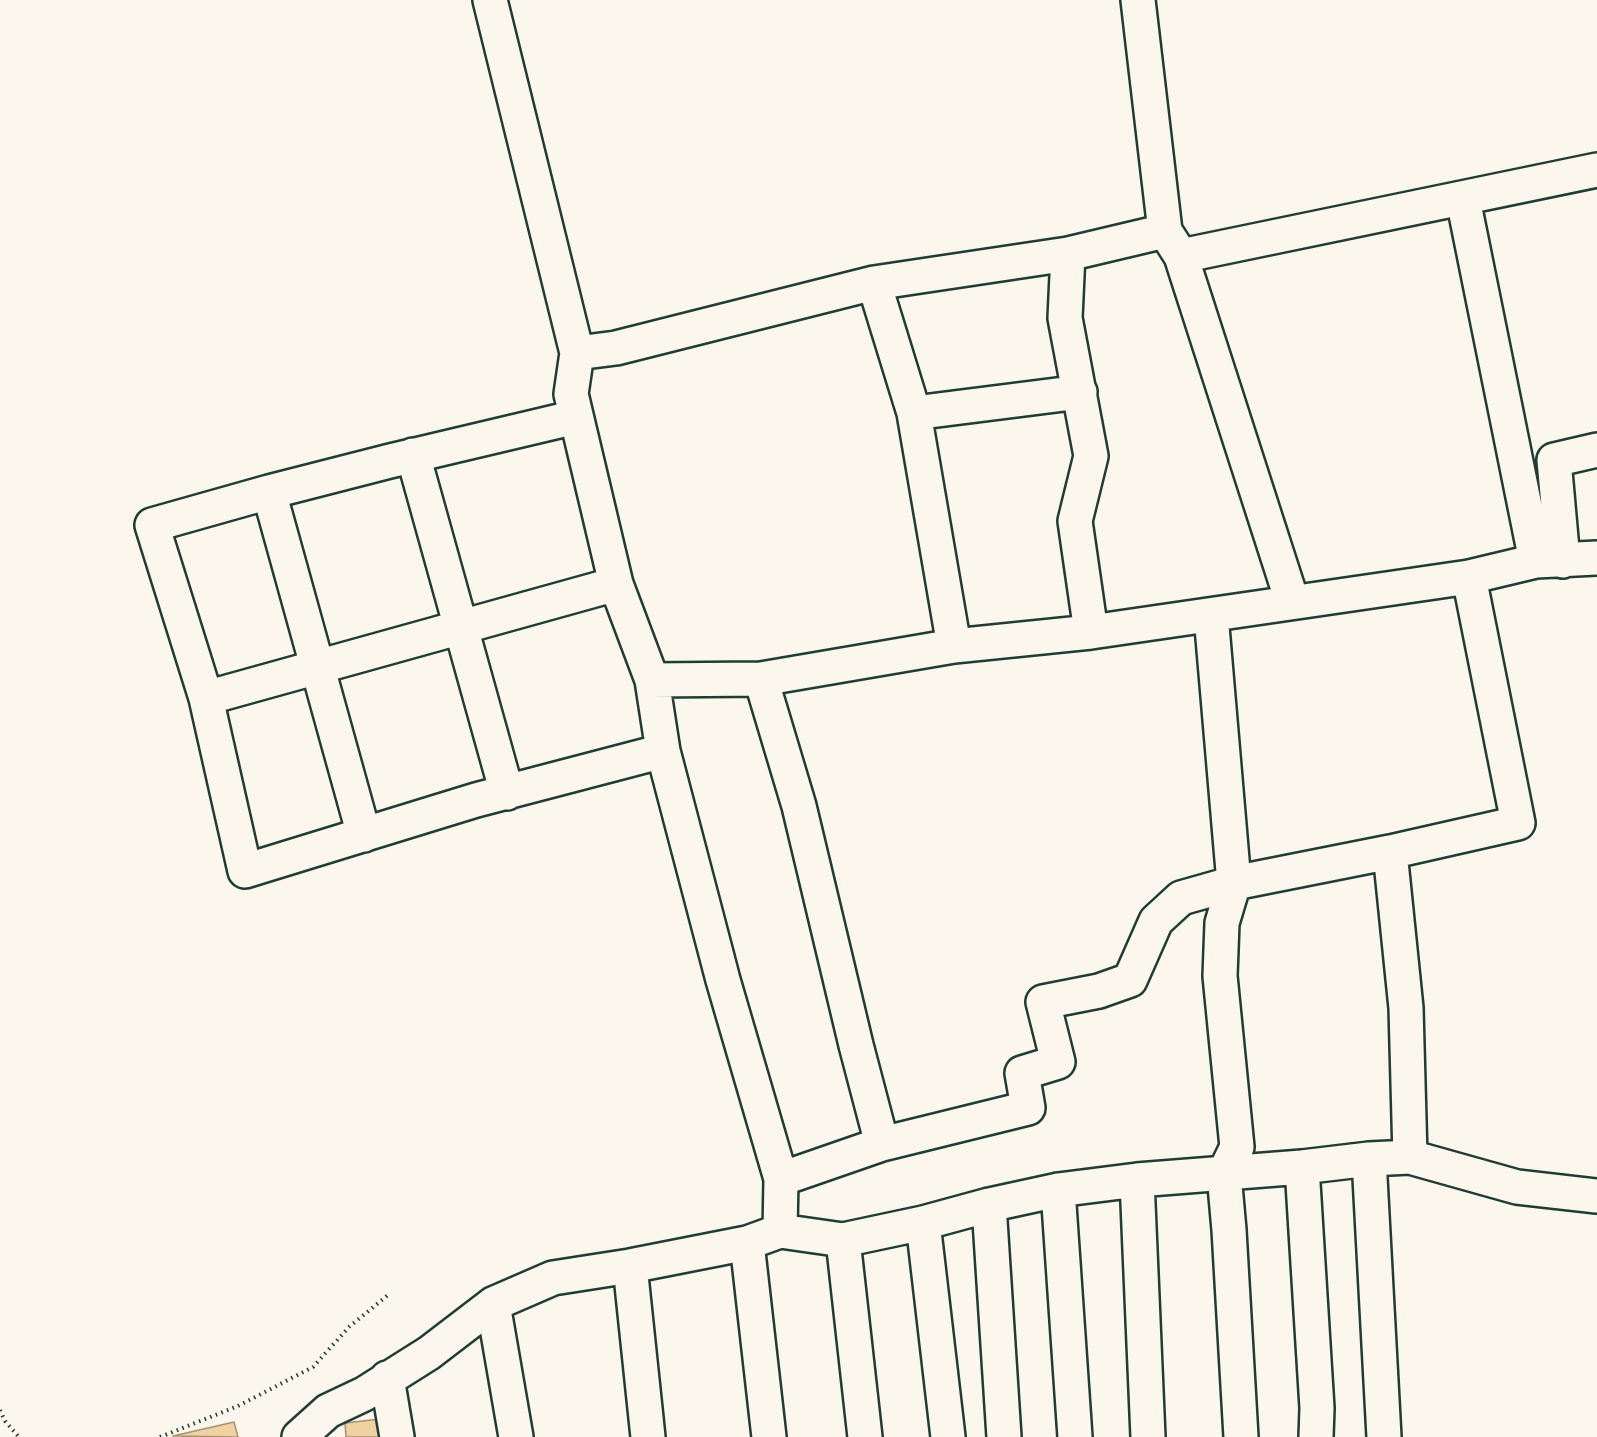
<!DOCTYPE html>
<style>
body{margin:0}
canvas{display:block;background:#fbf7ec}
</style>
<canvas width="1597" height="1437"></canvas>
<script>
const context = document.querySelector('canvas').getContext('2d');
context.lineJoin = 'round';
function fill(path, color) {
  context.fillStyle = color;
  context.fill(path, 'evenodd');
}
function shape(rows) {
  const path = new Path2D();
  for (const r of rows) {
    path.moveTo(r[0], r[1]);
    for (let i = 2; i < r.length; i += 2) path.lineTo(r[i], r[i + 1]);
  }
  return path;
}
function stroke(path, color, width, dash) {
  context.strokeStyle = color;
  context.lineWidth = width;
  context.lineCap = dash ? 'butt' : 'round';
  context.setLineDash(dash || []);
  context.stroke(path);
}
const building = shape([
 [389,1418,391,1437,346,1437,345,1423,389,1418],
 [234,1422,238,1437,173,1436,234,1422]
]);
const path = shape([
 [0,1410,5,1421,19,1437],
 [160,1437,238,1406,313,1367,349,1327,388,1295]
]);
const minor = shape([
 [1138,0,1165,231],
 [1463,199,1536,561],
 [1068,254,1065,318,1091,456,1075,521,1091,632],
 [1181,256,1292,601],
 [874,283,914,413,954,646],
 [577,353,616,348,874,283,1068,254,1165,231,1181,256,1597,170],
 [914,413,1080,392],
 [576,417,390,461,269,492,152,525,206,698,245,871,476,800,663,751],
 [413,455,507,793],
 [269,492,364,835],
 [1563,561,1554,460,1597,450],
 [1211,615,1234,883,1222,923,1220,976,1237,1147,1224,1174,1229,1230,1241,1437],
 [761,679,799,806,856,1045,882,1144],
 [652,680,761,679,954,646,1091,632,1469,577,1536,561,1597,558],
 [206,698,616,584],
 [1390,852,1518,823,1469,577],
 [1369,1159,1384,1437],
 [1302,1167,1317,1408,1316,1437],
 [781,1179,882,1144,1028,1108,1022,1073,1058,1062,1043,1002,1099,991,1130,980,1156,921,1181,898,1234,883,1390,852,1406,1008,1410,1157],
 [1137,1180,1148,1437],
 [1058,1190,1075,1437],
 [989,1205,1004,1437],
 [923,1223,948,1437],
 [780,1231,843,1240,923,1223,989,1205,1058,1190,1137,1180,1302,1167,1369,1159,1410,1157,1517,1187,1597,1196],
 [843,1240,865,1437],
 [747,1243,769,1437],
 [630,1266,648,1437],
 [493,1304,516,1437],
 [387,1378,397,1437],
 [299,1437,328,1411,364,1394,429,1353,493,1304,553,1278,630,1266,747,1243,780,1231,781,1179,723,980,663,751,652,680,616,584,571,394,577,353,490,0]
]);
fill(building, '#efd1a2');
stroke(building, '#a79271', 1.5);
stroke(minor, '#1f3d34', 38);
stroke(path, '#1f3d34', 4, [1.5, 4.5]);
stroke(minor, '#fbf7ec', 33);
</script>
